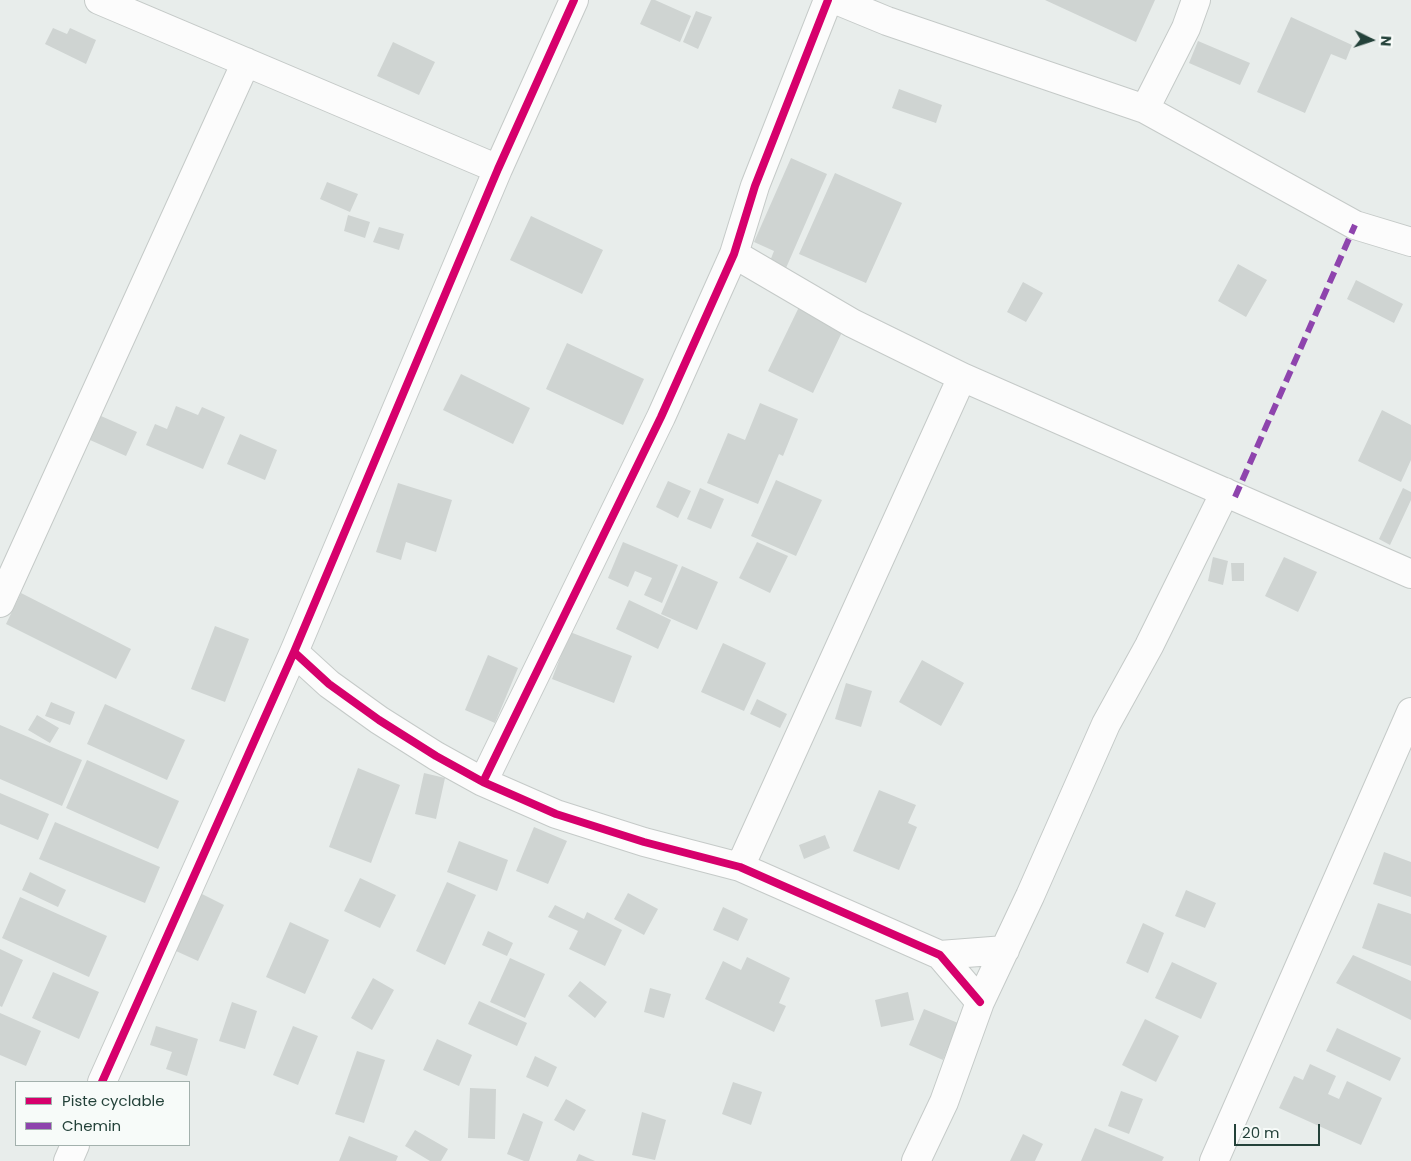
<!DOCTYPE html>
<style>
body{margin:0}
#map{position:relative;width:1411px;height:1161px;overflow:hidden;background:#e8edeb;font-family:Poppins,sans-serif}
canvas{display:block}
.legend{position:absolute;left:15px;top:1081px;width:175px;height:65px;box-sizing:border-box;background:#f7fbf9;border:1px solid #a3b1ad;margin:0;padding:6px 9px;list-style:none;font-size:15px;color:#24423a}
.legend li{display:flex;align-items:center;gap:10px;height:25px}
.legend b{width:25px;border:1px solid #a3b1ad}
.north{position:absolute;left:1346px;top:15px;width:50px;height:50px;-webkit-text-stroke:4px #f7fbf9;paint-order:stroke;rotate:94deg;font-size:14px;font-weight:700;line-height:20px;text-align:center;color:#24423a}
.north::after{content:'';display:block;margin:auto;width:18px;height:22px;background:#24423a;clip-path:polygon(50% 0,100% 100%,50% 72%,0 100%)}
.scale{position:absolute;left:1234px;top:1124px;width:86px;height:22px;box-sizing:border-box;border:2px solid #24423a;border-top:0;padding-left:6px;font-size:15px;line-height:18px;white-space:nowrap;color:#24423a;-webkit-text-stroke:4px #f7fbf9;paint-order:stroke}
</style>
<div id="map">
<canvas width="1411" height="1161"></canvas>
<ul class="legend">
<li><b style="height:6px;background:#d6006c"></b>Piste cyclable</li>
<li><b style="height:6px;background:#8e44ad"></b>Chemin</li>
</ul>
<div class="north">N</div>
<div class="scale">20 m</div>
</div>
<script>
const context = document.querySelector('canvas').getContext('2d');
context.lineJoin = 'round';
function fill(path, color) {
  context.fillStyle = color;
  context.fill(path, 'evenodd');
}
function shape(rows) {
  const path = new Path2D();
  for (const r of rows) {
    path.moveTo(r[0], r[1]);
    for (let i = 2; i < r.length; i += 2) path.lineTo(r[i], r[i + 1]);
  }
  return path;
}
function stroke(path, color, width, dash) {
  context.strokeStyle = color;
  context.lineWidth = width;
  context.lineCap = dash ? 'butt' : 'round';
  context.setLineDash(dash || []);
  context.stroke(path);
}
const building = shape([
 [651,0,655,0,691,16,680,42,640,24],
 [1045,0,1155,0,1136,42],
 [696,11,712,17,698,49,683,42],
 [1291,17,1352,45,1346,60,1331,54,1305,113,1257,92],
 [53,28,67,34,70,28,96,40,86,64,45,44],
 [1198,41,1250,63,1240,85,1189,63],
 [393,42,435,62,419,95,377,76],
 [899,89,942,105,936,123,892,108],
 [791,158,827,174,786,268,770,261,774,251,754,242],
 [835,173,902,203,866,283,799,254],
 [327,182,358,194,350,212,320,199],
 [348,215,370,222,365,238,344,231],
 [531,216,603,250,582,294,510,260],
 [379,227,404,234,399,250,373,242],
 [1238,264,1267,280,1246,317,1218,301],
 [1356,280,1403,304,1394,323,1347,299],
 [1023,282,1043,293,1026,322,1007,312],
 [799,307,844,328,813,393,768,371],
 [567,343,644,379,623,425,546,389],
 [461,374,530,408,513,444,443,410],
 [760,403,798,419,783,456,779,454,758,504,707,483,728,433,745,440],
 [176,406,198,415,202,407,225,417,203,469,146,445,155,424,167,429],
 [1382,410,1411,425,1411,460,1401,482,1358,461],
 [101,416,137,432,126,456,90,440],
 [240,434,277,450,265,480,227,464],
 [776,480,822,500,796,556,751,536],
 [668,481,691,491,678,518,656,507],
 [398,483,452,500,436,552,406,542,401,560,376,552],
 [700,488,724,499,711,529,687,519],
 [1403,488,1411,492,1411,500,1390,545,1379,539],
 [623,542,678,565,662,603,644,595,652,578,635,571,628,587,608,578],
 [757,542,788,556,770,593,739,578],
 [1213,557,1228,561,1223,585,1208,581],
 [1284,557,1317,572,1298,612,1265,596],
 [1231,563,1244,563,1244,581,1232,581],
 [682,566,718,582,697,630,661,614],
 [21,593,131,649,116,679,6,624],
 [629,600,671,620,658,649,616,629],
 [215,626,249,639,225,702,191,689],
 [570,632,632,656,614,703,552,679],
 [723,643,766,663,744,711,701,692],
 [488,655,518,668,495,723,465,710],
 [922,660,964,683,941,726,899,702],
 [846,683,872,691,861,727,835,719],
 [757,699,787,714,780,728,750,714],
 [51,702,75,712,70,725,45,716],
 [105,704,185,740,167,780,87,744],
 [37,715,59,728,50,743,28,730],
 [0,725,82,760,62,806,0,779],
 [87,760,179,801,158,849,66,808],
 [358,768,400,785,371,863,329,847],
 [424,773,445,778,436,819,415,814],
 [879,790,916,805,908,823,917,827,899,870,853,851],
 [0,793,49,814,38,840,0,824],
 [55,822,160,867,145,903,39,859],
 [534,827,567,841,548,884,516,871],
 [825,835,830,848,804,859,799,845],
 [459,841,508,860,497,891,447,872],
 [1384,852,1411,862,1411,897,1373,884],
 [30,872,66,890,58,907,22,890],
 [360,878,396,895,380,928,344,911],
 [447,882,476,895,445,965,416,951],
 [192,889,224,905,198,961,165,946],
 [1186,890,1216,903,1205,928,1175,916],
 [628,893,658,909,644,935,614,919],
 [20,897,107,936,89,977,2,938],
 [1378,903,1411,914,1411,966,1362,948],
 [555,905,584,919,587,912,622,930,605,966,569,949,578,931,548,917],
 [723,907,748,919,738,941,713,930],
 [290,922,329,940,305,994,266,977],
 [1143,923,1164,933,1148,973,1126,963],
 [488,931,513,943,507,956,482,945],
 [0,949,23,960,2,1007,0,1006],
 [1353,955,1411,981,1411,1020,1336,983],
 [747,957,790,978,779,1003,786,1006,774,1032,705,999,723,961,741,970],
 [510,958,545,974,525,1018,490,1002],
 [1172,962,1217,983,1201,1019,1155,998],
 [53,972,99,992,79,1039,32,1018],
 [373,978,394,990,372,1030,351,1018],
 [580,981,607,1002,595,1018,568,996],
 [650,988,671,994,664,1018,644,1012],
 [908,992,914,1020,881,1027,875,1000],
 [479,1001,527,1023,517,1046,468,1024],
 [232,1002,257,1011,245,1049,219,1041],
 [924,1009,958,1023,943,1060,909,1045],
 [0,1013,41,1031,26,1066,0,1055],
 [1145,1019,1179,1036,1156,1082,1122,1065],
 [156,1026,198,1039,187,1076,166,1069,172,1052,150,1045],
 [293,1026,318,1036,298,1085,273,1075],
 [1337,1028,1401,1058,1390,1081,1326,1051],
 [437,1039,472,1055,459,1086,423,1070],
 [357,1051,385,1060,364,1123,335,1114],
 [535,1056,557,1067,548,1087,526,1077],
 [1310,1064,1336,1076,1328,1094,1339,1099,1347,1081,1382,1098,1361,1145,1279,1108,1294,1076,1303,1080],
 [733,1082,762,1092,751,1125,722,1114],
 [470,1088,496,1089,495,1139,468,1138],
 [1121,1091,1143,1099,1129,1134,1108,1126],
 [566,1099,586,1110,574,1131,554,1120],
 [642,1112,666,1120,655,1160,632,1155],
 [523,1113,543,1122,529,1161,524,1161,507,1154],
 [1095,1128,1164,1157,1162,1161,1081,1161],
 [415,1130,448,1149,441,1161,430,1161,405,1146],
 [1023,1134,1043,1144,1035,1161,1010,1161],
 [349,1136,398,1156,396,1161,339,1161],
 [579,1154,595,1161,576,1161]
]);
const minor = shape([
 [99,0,498,169],
 [836,0,887,21,1145,109,1355,225,1411,242],
 [1145,109,1186,28,1196,0],
 [734,254,852,323,962,377,1411,574],
 [0,603,246,62],
 [294,652,329,684,379,720,436,756,483,782,556,814,644,842,740,867,940,955,980,1002],
 [483,782,661,417,734,254,755,186,828,0],
 [740,867,962,377],
 [940,955,1005,950],
 [102,1082,294,652,498,169,574,0],
 [68,1161,75,1145],
 [916,1161,944,1102,980,1002,1030,896,1106,724,1149,646,1225,492],
 [1214,1161,1411,712]
]);
const quiet = shape([
 [1235,497,1355,225]
]);
const cycleway = shape([
 [294,652,329,684,379,720,436,756,483,782,556,814,644,842,740,867,940,955,980,1002],
 [483,782,661,417,734,254,755,186,828,0],
 [102,1082,294,652,498,169,574,0]
]);
fill(building, '#cfd4d2');
stroke(minor, '#c5cac8', 30);
stroke(minor, '#fcfcfc', 28);
stroke(quiet, '#8e44ad', 6, [12, 6]);
stroke(cycleway, '#d6006c', 8);
</script>
